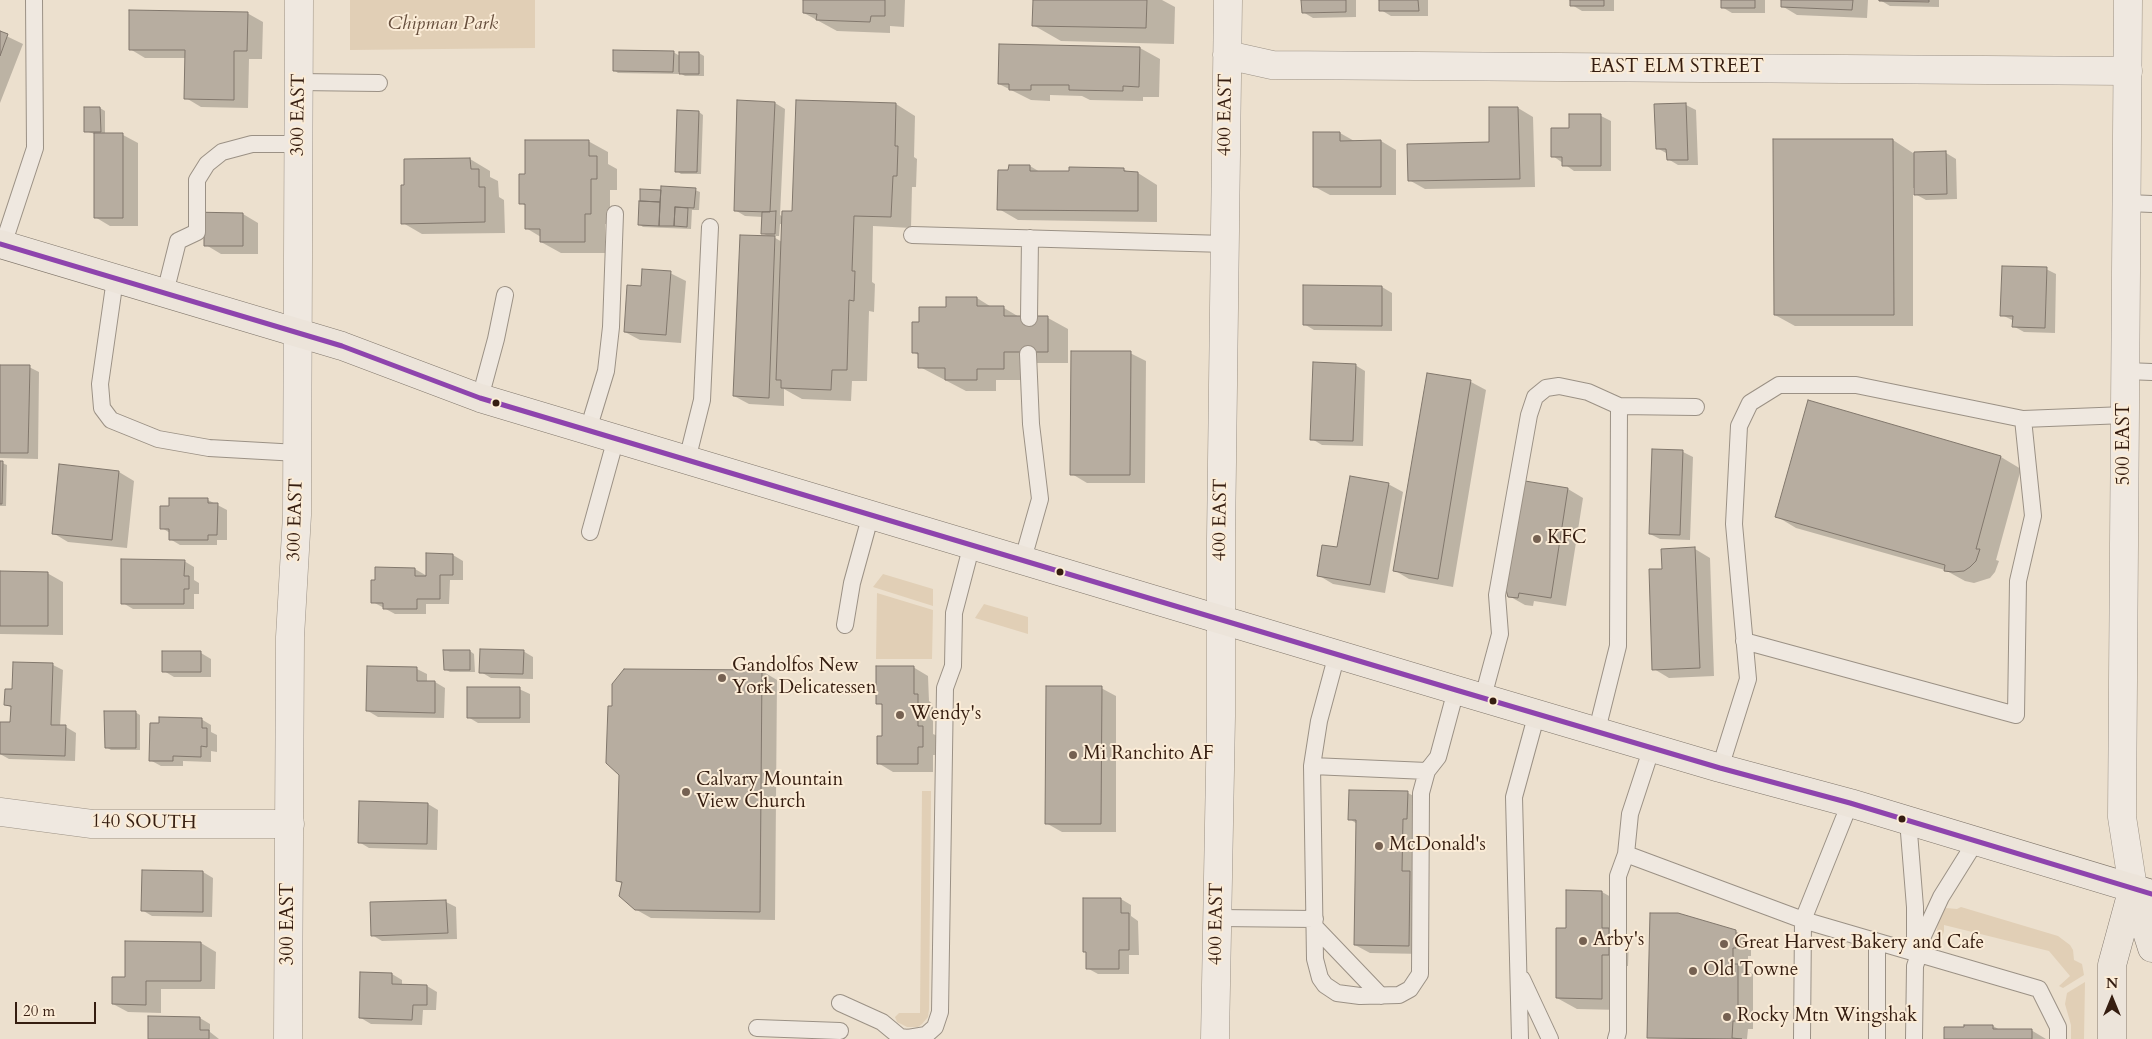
<!DOCTYPE html>
<style>
body{margin:0}
#map{position:relative;width:2152px;height:1039px;overflow:hidden;background:#ece0ce;font-family:Cardo,serif}
canvas{display:block}
.north{position:absolute;left:2087px;top:974px;width:50px;height:50px;-webkit-text-stroke:4px #fbecd7;paint-order:stroke;rotate:0deg;font-size:14px;font-weight:700;line-height:20px;text-align:center;color:#351d10}
.north::after{content:'';display:block;margin:auto;width:18px;height:22px;background:#351d10;clip-path:polygon(50% 0,100% 100%,50% 72%,0 100%)}
.scale{position:absolute;left:15px;top:1002px;width:81px;height:22px;box-sizing:border-box;border:2px solid #351d10;border-top:0;padding-left:6px;font-size:15px;line-height:18px;white-space:nowrap;color:#351d10;-webkit-text-stroke:4px #fbecd7;paint-order:stroke}
</style>
<div id="map">
<canvas width="2152" height="1039"></canvas>
<div class="north">N</div>
<div class="scale">20 m</div>
</div>
<script>
const context = document.querySelector('canvas').getContext('2d');
context.lineJoin = 'round';
function fill(path, color) {
  context.fillStyle = color;
  context.fill(path, 'evenodd');
}
function shape(rows) {
  const path = new Path2D();
  for (const r of rows) {
    path.moveTo(r[0], r[1]);
    for (let i = 2; i < r.length; i += 2) path.lineTo(r[i], r[i + 1]);
  }
  return path;
}
function stroke(path, color, width, dash) {
  context.strokeStyle = color;
  context.lineWidth = width;
  context.lineCap = dash ? 'butt' : 'round';
  context.setLineDash(dash || []);
  context.stroke(path);
}
function write(font, color, halo, rows, align = 'center') {
  context.font = font + ' Cardo,serif';
  context.lineWidth = 4;
  context.setLineDash([]);
  context.textBaseline = 'middle';
  context.strokeStyle = halo;
  context.fillStyle = color;
  for (const [text, x, y, turn = 0] of rows) {
    context.save();
    context.translate(x, y);
    context.rotate((+turn || 0) * Math.PI / 180);
    context.textAlign = isNaN(turn) ? turn : align;
    if (halo) context.strokeText(text, 0, 0);
    context.fillText(text, 0, 0);
    context.restore();
  }
}
const green = shape([
 [350,0,535,0,535,48,350,50],
 [883,574,933,589,933,606,873,587],
 [877,593,933,610,932,659,876,659],
 [984,604,1028,617,1028,634,975,618],
 [922,791,931,791,929,1009,928,1017,922,1024,918,1027,907,1027,897,1022,895,1017,899,1013,920,1013],
 [1961,907,2058,936,2070,945,2073,950,2074,960,2082,964,2084,975,2063,988,2059,986,2070,976,2049,951,1944,925,1944,931,1941,940,1937,943,1935,942,1939,916,1946,908,1957,909],
 [2085,982,2084,1039,2071,1039,2071,1025,2065,1004,2067,993]
]);
const shadow = shape([
 [804,0,905,0,904,27,890,26,890,33,837,31,804,13],
 [1034,0,1162,0,1175,7,1174,44,1061,41,1033,25],
 [1302,0,1356,0,1356,17,1313,18,1303,12],
 [1380,0,1428,0,1428,16,1391,16,1381,10],
 [1572,0,1614,0,1614,11,1582,11,1572,5],
 [1722,0,1765,0,1765,13,1732,13,1722,7],
 [1782,0,1868,0,1867,18,1797,15,1782,6],
 [1880,0,1939,0,1939,7,1890,6],
 [247,13,263,22,262,59,249,59,248,108,201,107,186,98,186,58,145,58,130,49],
 [0,33,23,44,0,103],
 [1140,48,1160,59,1159,97,1143,97,1143,101,1090,100,1082,96,1050,95,1050,101,1031,100,999,84],
 [673,52,680,56,699,53,704,56,704,76,685,76,678,72,678,74,618,73,614,70],
 [738,101,775,103,785,109,780,215,783,217,793,212,896,104,915,116,914,157,917,159,916,187,912,187,911,228,873,226,872,282,875,284,874,312,869,311,867,381,852,381,851,401,802,399,784,389,784,406,749,404,734,396,770,237,762,233,763,217,745,216,735,210],
 [780,224,782,224,782,242,772,236,779,236],
 [1686,105,1696,110,1698,165,1678,165,1668,159,1668,154,1657,148],
 [100,108,105,111,105,135,123,135,138,143,138,226,110,226,95,217,95,134,85,131],
 [1518,108,1533,117,1535,187,1425,189,1409,180,1491,144],
 [699,112,703,115,701,174,681,174,677,171],
 [1601,116,1611,121,1611,171,1574,171,1553,156,1570,129],
 [1314,133,1340,133,1356,142,1381,141,1396,150,1396,195,1330,195,1315,187],
 [1774,140,1893,140,1913,153,1946,153,1956,159,1957,199,1926,200,1915,194,1915,188,1913,188,1913,326,1795,326,1775,315],
 [588,141,608,152,608,164,617,169,617,190,610,190,610,224,605,224,605,253,561,253,541,242,541,237,526,228,526,206,521,203,526,175],
 [470,159,490,171,490,177,498,181,499,197,504,200,505,233,422,234,403,223,405,160],
 [1030,166,1040,172,1123,169,1130,173,1138,173,1157,185,1157,222,1018,220,999,209,1010,171],
 [641,190,695,190,700,192,699,210,692,210,691,229,643,227,639,224],
 [243,214,258,223,258,254,221,254,206,245,206,237,191,229],
 [2046,269,2056,274,2055,333,2024,332,2013,326,2014,321,2002,315],
 [670,273,686,281,681,343,640,340,625,332,642,288],
 [1305,286,1382,287,1392,293,1392,331,1314,330,1304,324],
 [977,298,993,308,1004,308,1021,318,1048,318,1068,329,1068,363,1023,363,1023,380,996,380,996,391,966,391,920,367,920,356,913,352,920,323,948,308],
 [1130,353,1146,361,1145,483,1087,483,1072,474],
 [1355,365,1365,371,1363,446,1322,445,1312,439],
 [0,366,29,367,39,372,38,459,0,458],
 [1428,374,1471,382,1486,390,1453,587,1409,579,1394,570],
 [1808,401,2001,457,2021,469,1996,560,1999,561,1995,572,1990,578,1974,583,1965,581,1945,570,1796,528,1776,516],
 [1683,452,1693,457,1690,540,1660,539,1650,534],
 [0,462,7,465,6,506,0,506],
 [60,466,119,472,134,481,127,548,68,542,53,533],
 [1388,484,1403,492,1385,593,1333,584,1318,575],
 [1568,489,1583,498,1566,606,1534,601,1533,606,1525,605,1509,596],
 [208,500,227,510,227,540,217,540,217,545,180,545,170,539,170,533,162,528,170,507],
 [1695,549,1710,558,1714,676,1669,678,1654,669,1663,570,1663,550],
 [428,555,453,555,463,561,463,580,450,580,449,604,426,604,426,614,395,614,373,602,415,569,427,576],
 [184,561,194,567,194,580,199,583,199,594,194,594,194,609,133,609,123,603],
 [0,573,47,573,63,582,63,635,0,634],
 [470,651,474,654,475,672,450,672,445,669],
 [523,651,533,657,533,679,491,678,481,672],
 [201,653,211,659,211,677,174,677,164,671],
 [53,665,63,670,60,727,66,727,76,733,75,761,9,759,0,754,0,723,11,724,12,708,5,704,13,690],
 [913,667,928,676,929,701,933,704,933,734,938,736,938,755,933,755,933,772,893,772,878,763,884,738,884,706,878,703],
 [417,669,427,674,427,682,435,682,445,688,444,718,378,717,368,711],
 [762,671,777,680,775,920,651,918,635,909,623,884,617,881],
 [1101,688,1116,696,1116,832,1062,832,1046,823],
 [519,689,530,694,530,723,478,723,468,717],
 [135,712,140,715,140,750,111,750,106,747],
 [201,719,211,725,211,732,217,735,217,752,211,751,211,762,183,761,183,766,161,766,150,760],
 [1408,793,1423,801,1424,954,1370,953,1355,945,1357,824,1350,819],
 [428,804,438,810,437,850,369,848,359,842],
 [143,871,203,872,213,878,212,917,152,916,142,910],
 [1602,892,1622,903,1622,936,1629,940,1628,966,1621,966,1621,1010,1577,1009,1557,998,1567,929],
 [1121,899,1131,905,1131,916,1138,921,1139,955,1129,955,1129,974,1098,974,1087,968],
 [446,902,456,907,457,939,382,941,372,935,372,903],
 [1735,931,1751,940,1751,956,1748,956,1748,971,1753,974,1753,1029,1748,1029,1747,1039,1649,1038],
 [201,943,216,952,215,989,161,989,161,1013,128,1012,113,1004,126,978],
 [392,974,402,980,402,985,427,986,437,992,436,1010,423,1010,422,1025,371,1024,361,1018],
 [200,1018,210,1024,210,1032,219,1039,149,1039],
 [1993,1026,2000,1030,2031,1030,2046,1039,1945,1039]
]);
const building = shape([
 [803,0,885,0,885,16,871,16,870,22,816,20,817,14,803,13,803,0],
 [1033,0,1147,0,1146,28,1032,26,1033,0],
 [1301,0,1346,0,1346,12,1302,13,1301,0],
 [1379,0,1418,0,1419,11,1379,11,1379,0],
 [1570,0,1604,0,1604,6,1570,6,1570,0],
 [1721,0,1755,0,1755,8,1721,8,1721,0],
 [1781,0,1853,0,1852,10,1781,7,1781,0],
 [1879,0,1929,0,1929,2,1879,1,1879,0],
 [129,10,248,12,247,51,234,51,234,100,184,99,185,50,129,50,129,10],
 [0,31,8,34,0,56,0,31],
 [999,44,1140,47,1139,87,1123,86,1123,91,1069,90,1069,85,1031,85,1031,90,1009,90,1009,84,998,84,999,44],
 [613,50,674,51,673,72,613,71,613,50],
 [679,52,699,52,699,74,679,74,679,52],
 [737,100,775,102,770,212,734,211,737,100],
 [796,100,896,103,895,146,898,146,897,176,893,176,891,217,854,216,852,271,855,271,854,301,849,300,847,370,832,370,831,390,781,388,781,380,776,380,782,211,792,211,796,100],
 [1686,103,1688,160,1667,160,1666,149,1656,149,1654,104,1686,103],
 [84,107,100,107,101,132,84,132,84,107],
 [1489,107,1518,107,1520,179,1408,181,1407,144,1489,142,1489,107],
 [677,110,699,111,697,172,675,172,677,110],
 [1569,114,1601,114,1601,166,1562,166,1562,157,1551,157,1551,128,1569,128,1569,114],
 [1313,132,1340,132,1340,141,1381,140,1381,187,1313,187,1313,132],
 [94,133,123,133,123,218,94,218,94,133],
 [1773,139,1893,139,1894,315,1774,315,1773,139],
 [525,140,589,140,589,156,597,156,597,179,591,179,591,214,585,214,585,242,540,242,540,229,525,229,525,204,519,204,519,174,525,174,525,140],
 [1946,151,1947,194,1914,195,1914,152,1946,151],
 [470,158,471,169,479,169,479,187,485,187,485,222,401,224,401,185,404,185,404,159,470,158],
 [1009,165,1030,165,1030,171,1069,171,1069,167,1124,168,1124,171,1138,172,1138,211,997,210,998,170,1008,170,1009,165],
 [661,186,696,188,694,208,675,207,674,226,659,226,661,186],
 [640,189,661,190,660,202,640,201,640,189],
 [639,201,660,202,659,226,638,225,639,201],
 [675,207,688,208,687,227,674,226,675,207],
 [776,211,775,234,761,234,762,212,776,211],
 [189,212,243,213,243,246,204,246,204,230,189,212],
 [740,235,775,236,769,398,733,396,740,235],
 [2002,266,2047,267,2045,328,2012,327,2013,316,2000,316,2002,266],
 [642,269,671,271,666,335,624,332,627,285,641,286,642,269],
 [1303,285,1382,286,1382,326,1303,325,1303,285],
 [946,297,977,297,977,306,1004,306,1004,316,1048,316,1048,352,1004,352,1004,369,977,369,977,380,945,380,945,368,918,368,918,353,912,353,912,322,919,322,919,307,946,307,946,297],
 [1071,351,1131,351,1130,475,1070,475,1071,351],
 [1313,362,1356,364,1353,441,1310,440,1313,362],
 [0,365,30,365,28,453,0,453,0,365],
 [1427,373,1471,380,1438,579,1393,571,1427,373],
 [1808,400,2001,456,1976,549,1980,549,1976,561,1970,567,1964,571,1953,572,1944,571,1945,565,1775,517,1808,400],
 [1652,449,1683,450,1680,535,1649,534,1652,449],
 [0,461,3,461,2,504,0,504,0,461],
 [59,464,119,471,112,540,52,534,59,464],
 [1350,476,1389,483,1370,585,1317,576,1322,545,1337,547,1350,476],
 [1525,481,1568,488,1551,598,1519,593,1518,598,1508,597,1506,590,1525,481],
 [169,498,208,498,208,503,218,503,217,535,208,535,208,540,169,540,169,529,160,529,160,506,169,506,169,498],
 [1695,547,1700,668,1652,670,1649,569,1662,569,1661,549,1695,547],
 [426,553,453,554,453,575,440,575,440,599,417,599,417,609,383,609,383,603,371,603,371,580,375,580,375,567,415,568,415,576,426,576,426,553],
 [121,559,185,560,184,576,189,576,189,589,184,589,184,604,121,604,121,559],
 [0,571,48,572,48,626,0,626,0,571],
 [480,649,524,650,523,674,479,673,480,649],
 [443,650,470,650,470,670,444,670,443,650],
 [162,651,201,651,201,672,162,672,162,651],
 [13,662,53,663,51,725,66,725,65,756,0,754,0,722,10,722,11,706,4,705,5,689,12,689,13,662],
 [367,666,417,667,417,681,435,681,435,713,366,711,367,666],
 [876,666,914,666,914,694,918,694,918,726,923,726,923,747,918,747,918,764,877,764,877,736,882,736,882,704,876,704,876,666],
 [624,669,762,670,760,912,635,910,619,896,622,882,616,881,619,775,606,763,606,761,608,706,612,706,612,684,624,669],
 [1046,686,1102,686,1101,824,1045,824,1046,686],
 [467,687,520,687,520,718,467,718,467,687],
 [104,711,136,711,136,748,105,748,104,711],
 [159,717,202,718,202,728,207,728,207,747,201,746,201,757,173,756,173,761,149,761,150,723,159,723,159,717],
 [1349,790,1408,791,1407,819,1403,819,1402,871,1410,871,1409,946,1354,945,1356,820,1348,820,1349,790],
 [359,801,428,803,427,844,358,843,359,801],
 [142,870,203,871,203,912,141,911,142,870],
 [1566,890,1602,891,1602,928,1609,928,1609,955,1602,955,1602,999,1556,998,1556,928,1566,928,1566,890],
 [1083,898,1121,898,1121,913,1129,913,1129,950,1119,950,1119,969,1086,969,1086,952,1083,952,1083,898],
 [446,900,448,933,371,936,370,902,446,900],
 [1650,913,1678,913,1736,930,1736,948,1733,948,1733,964,1738,964,1738,1021,1733,1021,1732,1038,1742,1039,1647,1038,1650,913],
 [125,941,201,942,201,981,146,981,146,1005,112,1004,112,977,125,977,125,941],
 [360,972,392,973,392,984,427,985,427,1005,413,1005,412,1020,359,1018,360,972],
 [148,1016,200,1017,200,1030,209,1030,209,1039,148,1039,148,1016],
 [1964,1025,1993,1025,1993,1029,2032,1029,2032,1039,1944,1039,1944,1027,1964,1027,1964,1025]
]);
const service = shape([
 [299,82,379,83],
 [2127,203,2152,204],
 [912,235,1225,244],
 [3,245,35,148,34,0],
 [115,279,100,384,102,408,111,420,158,439,209,448,298,453],
 [165,293,178,241,197,232,197,180,207,164,222,152,252,144,299,144],
 [1029,318,1030,238],
 [2126,371,2152,372],
 [480,398,496,339,505,295],
 [588,430,606,371,611,327,615,214],
 [687,460,702,400,710,227],
 [590,532,616,438],
 [1023,559,1040,499,1031,424,1028,354],
 [845,625,852,583,871,514],
 [1744,641,2016,715,2018,581,2033,516,2023,419],
 [1337,654,1319,721,1312,766,1315,959,1320,978,1325,985,1337,993,1360,996,1399,995,1410,989,1420,974,1421,793,1427,771,1438,757,1456,690],
 [1483,697,1500,634,1497,595,1529,415,1535,397,1546,388,1559,386,1588,392,1619,406],
 [1597,730,1618,646,1619,406,1696,407],
 [1312,766,1427,771],
 [1720,768,1748,679,1734,524,1739,426,1750,403,1779,385,1856,385,2023,419,2125,415],
 [1908,820,1915,907,1915,953],
 [1626,854,1803,920,2039,989,2058,1027,2058,1039],
 [1218,918,1315,919],
 [1315,927,1381,996],
 [1917,949,1941,897,1976,841],
 [1522,979,1550,1039],
 [840,1003,882,1022,900,1037,908,1038,926,1035,935,1027,940,1012,945,688,953,666,954,613,972,544],
 [757,1028,840,1031],
 [1520,1039,1514,797,1537,713],
 [1616,1039,1618,1032,1618,876,1626,854,1630,814,1652,747],
 [1802,1039,1803,920,1850,803],
 [1877,1039,1877,943],
 [1914,1039,1915,966,1919,954]
]);
const minor = shape([
 [1227,55,1272,65,2128,71],
 [0,812,92,824,290,824],
 [288,1039,290,637,297,515,299,0],
 [1215,1039,1221,716,1221,539,1228,0]
]);
const tertiary = shape([
 [2128,0,2122,817,2133,888]
]);
const primary = shape([
 [0,244,342,346,480,398,1456,690,1720,768,1850,803,2152,894],
 [2133,888,2152,948],
 [2112,1039,2112,965,2133,888]
]);
const bus1 = shape([
 [0,244,342,346,480,398,1456,690,1720,768,1850,803,2152,894]
]);
const markers = [
 [496,403,4.5,"#351d10"],
 [1537,539,5,"#756152"],
 [1060,572,4.5,"#351d10"],
 [722,678,5,"#756152"],
 [1493,701,4.5,"#351d10"],
 [900,715,5,"#756152"],
 [1073,755,5,"#756152"],
 [686,792,5,"#756152"],
 [1902,819,4.5,"#351d10"],
 [1379,846,5,"#756152"],
 [1583,941,5,"#756152"],
 [1724,944,5,"#756152"],
 [1693,971,5,"#756152"],
 [1727,1017,5,"#756152"]
];
const parkNames = [
 ["Chipman Park",443,25]
];
const streetNames = [
 ["EAST ELM STREET",1677,68],
 ["300 EAST",299,115,-89],
 ["400 EAST",1226,115,-89],
 ["500 EAST",2125,444,-90],
 ["300 EAST",296,520,-88],
 ["400 EAST",1221,520,-89],
 ["140 SOUTH",144,823,1],
 ["300 EAST",289,924,-90],
 ["400 EAST",1217,924,-89]
];
const poiNames = [
 ["KFC",1547,539],
 ["Gandolfos New",732,667],
 ["York Delicatessen",732,689],
 ["Wendy's",910,715],
 ["Mi Ranchito AF",1083,755],
 ["Calvary Mountain",696,781],
 ["View Church",696,803],
 ["McDonald's",1389,846],
 ["Arby's",1593,941],
 ["Great Harvest Bakery and Cafe",1734,944],
 ["Old Towne",1703,971],
 ["Rocky Mtn Wingshak",1737,1017]
];
fill(green, '#e1cfb6');
fill(shadow, '#0003');
fill(building, '#b7ada0');
stroke(building, '#81776c', 1);
stroke(service, '#9b9185', 18);
stroke(minor, '#9b9185', 29);
stroke(tertiary, '#9b9185', 29);
stroke(primary, '#81776c', 29);
stroke(service, '#efe8e0', 16);
stroke(minor, '#efe8e0', 28);
stroke(tertiary, '#efe8e0', 28);
stroke(primary, '#ece4da', 28);
stroke(bus1, '#8e44ad', 5);
for (const [x, y, r, color] of markers) {
  const dot = new Path2D();
  dot.arc(x, y, r, 0, 2 * Math.PI);
  context.fillStyle = color;
  context.fill(dot);
  stroke(dot, '#fbecd7', 2);
}
write('italic 19px', '#664e3c', '#fbecd7', parkNames);
write('19px', '#351d10', '#fbecd7', streetNames);
write('19px', '#351d10', '#fbecd7', poiNames, 'left');
</script>
